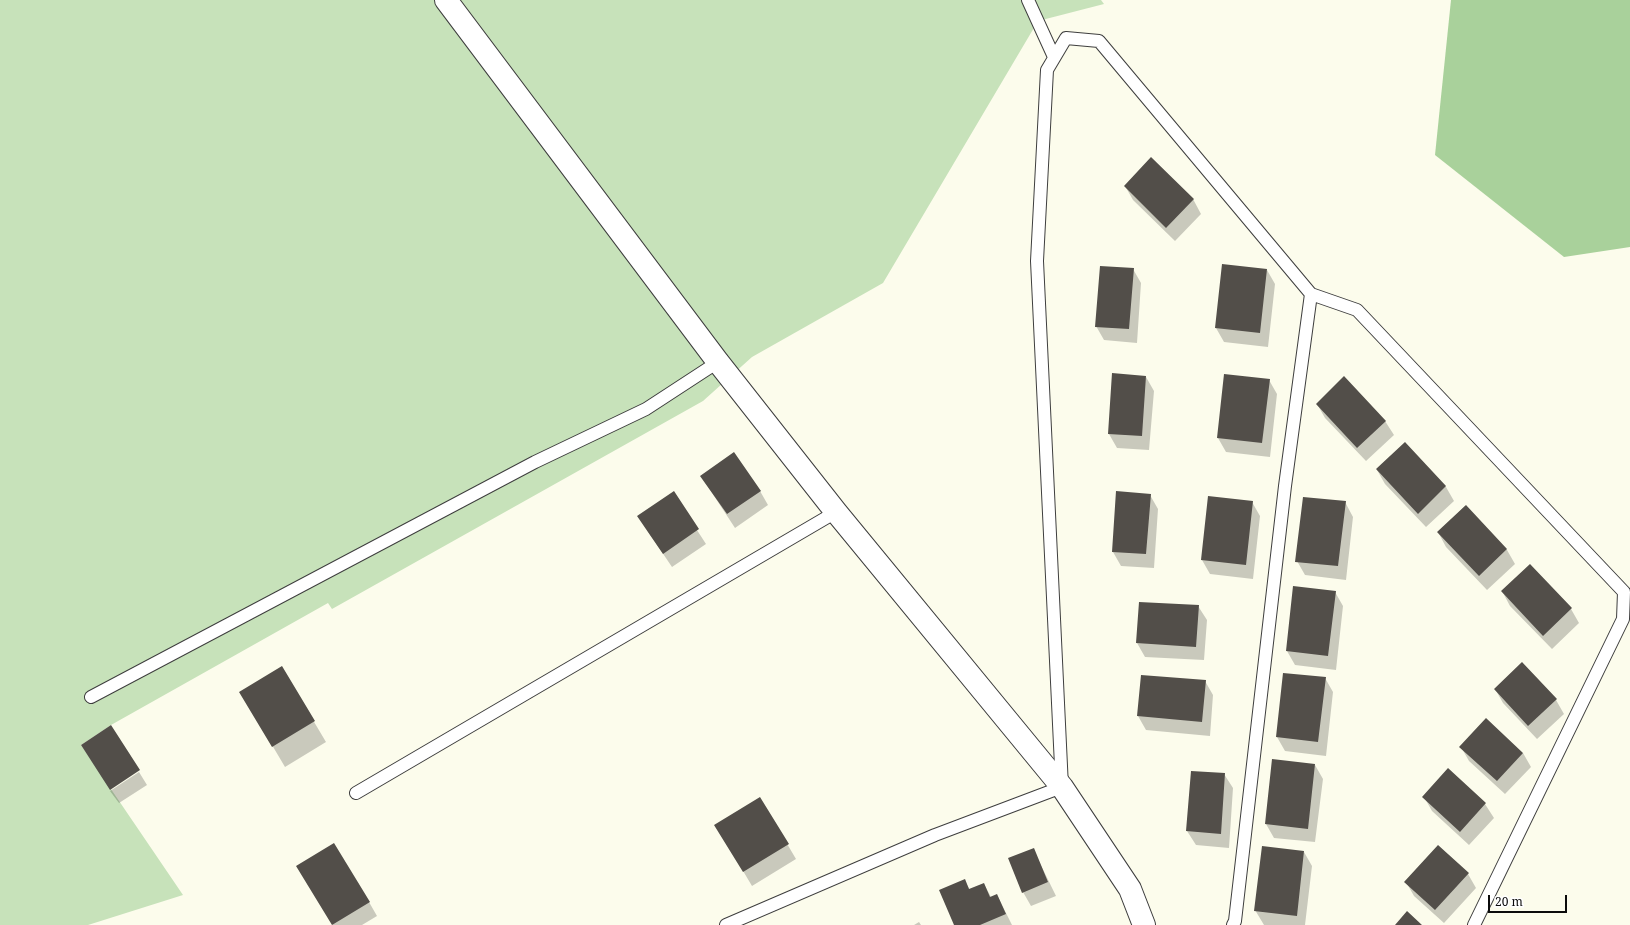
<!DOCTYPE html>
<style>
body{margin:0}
#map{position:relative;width:1630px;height:925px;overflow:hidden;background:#fcfcec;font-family:"Noto Serif",serif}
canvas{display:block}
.scale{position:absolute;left:1488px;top:895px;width:79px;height:18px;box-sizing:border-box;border:2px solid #0b0b0b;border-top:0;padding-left:5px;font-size:12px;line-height:14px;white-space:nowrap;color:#0b0b0b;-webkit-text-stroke:3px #fff;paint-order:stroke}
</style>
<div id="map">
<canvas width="1630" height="925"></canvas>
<div class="scale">20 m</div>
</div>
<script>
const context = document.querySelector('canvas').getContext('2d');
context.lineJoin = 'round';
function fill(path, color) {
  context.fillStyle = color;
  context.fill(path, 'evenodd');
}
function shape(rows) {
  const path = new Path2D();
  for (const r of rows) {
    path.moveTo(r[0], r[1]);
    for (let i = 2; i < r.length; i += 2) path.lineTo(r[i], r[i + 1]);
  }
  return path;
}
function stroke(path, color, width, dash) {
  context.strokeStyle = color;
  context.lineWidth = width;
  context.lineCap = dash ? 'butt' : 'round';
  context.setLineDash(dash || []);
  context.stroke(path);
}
const green = shape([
 [0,0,1101,0,1104,4,1038,21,883,283,752,357,703,401,332,609,328,603,111,725,81,745,183,895,88,925,0,925]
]);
const forest = shape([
 [1451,0,1630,0,1630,247,1564,257,1435,155]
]);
const shadow = shape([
 [1125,186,1193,199,1201,214,1175,241,1133,200],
 [1133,269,1141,283,1137,343,1104,340,1096,326],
 [1267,270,1275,284,1268,347,1224,342,1216,328],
 [1146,377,1154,391,1149,450,1117,448,1109,434],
 [1269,380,1277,394,1270,457,1226,452,1218,438],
 [1317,404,1385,421,1394,435,1366,461,1325,418],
 [1405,443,1446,487,1454,501,1426,527,1385,484,1377,470],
 [701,476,760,491,768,505,735,528],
 [673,493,706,544,672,567,647,530],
 [1150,495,1158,509,1154,568,1121,566,1113,552],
 [1252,502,1260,516,1253,579,1210,574,1202,560],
 [1345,502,1353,517,1346,580,1305,575,1297,561],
 [1465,506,1507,550,1515,564,1487,590,1446,547,1438,532],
 [1294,587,1335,592,1343,606,1336,670,1295,665,1287,651],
 [1502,591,1571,609,1579,623,1552,649,1510,606],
 [1198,606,1207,620,1204,660,1145,657,1137,643],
 [282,668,326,742,285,767,253,713],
 [1142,676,1205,681,1213,695,1210,736,1146,730,1138,716],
 [1325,678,1333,692,1326,756,1285,751,1277,737],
 [1495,689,1556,700,1564,714,1537,739,1503,703],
 [1461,747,1523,753,1531,767,1505,794,1469,761],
 [1315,765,1323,779,1315,842,1274,838,1266,824],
 [139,772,147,785,119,803,110,791],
 [1224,774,1233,788,1229,848,1196,845,1187,831],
 [1424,797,1485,804,1494,818,1469,845,1432,811],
 [760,798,796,859,752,886,724,839],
 [1033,849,1056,896,1031,906,1023,892],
 [1304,852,1312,866,1305,925,1264,925,1255,910],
 [1468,874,1476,888,1444,923,1414,896,1406,882],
 [964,880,970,890,984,884,991,897,997,895,1012,925,955,925],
 [306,881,369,902,377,916,362,925,333,925],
 [919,922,921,925,914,925]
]);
const building = shape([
 [1151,157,1194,199,1166,228,1124,186],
 [1222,264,1267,269,1260,333,1215,328],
 [1100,266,1134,268,1129,329,1095,327],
 [1112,373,1146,376,1142,436,1108,434],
 [1224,374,1270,379,1262,443,1217,438],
 [1344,376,1386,421,1357,448,1316,404],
 [1405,442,1446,486,1418,514,1376,469],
 [734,452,761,491,727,514,700,476],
 [674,491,699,529,663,554,637,516],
 [1116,491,1151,494,1146,554,1112,552],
 [1208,496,1253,501,1246,565,1201,560],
 [1303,497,1346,501,1338,566,1295,562],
 [1466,505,1507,549,1479,576,1437,532],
 [1530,564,1572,608,1543,636,1501,591],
 [1293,586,1336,591,1328,656,1286,651],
 [1139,602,1199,605,1196,647,1136,643],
 [1522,662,1557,699,1528,726,1494,689],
 [282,666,315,721,272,747,239,692],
 [1283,673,1326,677,1318,742,1276,737],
 [1141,675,1206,680,1202,722,1137,716],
 [1486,718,1523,753,1497,781,1459,747],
 [111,725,140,770,110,790,81,745],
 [1272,759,1315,764,1308,829,1265,824],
 [1448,768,1486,803,1460,832,1422,797],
 [1191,771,1225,773,1221,834,1186,831],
 [760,797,789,844,743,872,714,825],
 [334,843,370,902,332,925,296,866],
 [1438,845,1469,873,1435,910,1404,882],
 [1262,846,1304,851,1297,916,1254,911],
 [1034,848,1048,882,1022,893,1008,858],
 [965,879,969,889,984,883,990,897,997,894,1006,914,980,925,954,925,939,890],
 [1407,911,1422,925,1395,925]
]);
const service = shape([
 [1028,0,1054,57],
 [1311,294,1357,310,1624,592,1623,619,1474,925],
 [91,697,535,462,646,409,718,362],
 [356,793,836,512],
 [726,925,935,835,1062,787,1037,261,1047,70,1066,38,1099,41,1311,294,1285,486,1235,921,1233,925]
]);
const tertiary = shape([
 [446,0,718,362,836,512,1062,787,1130,889,1144,925]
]);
fill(green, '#c7e2ba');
fill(forest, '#a9d19b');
fill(shadow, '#0003');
fill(building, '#524e49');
stroke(service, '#3e3e3e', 14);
stroke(tertiary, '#3e3e3e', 24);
stroke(service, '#fff', 12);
stroke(tertiary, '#fff', 22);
</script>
